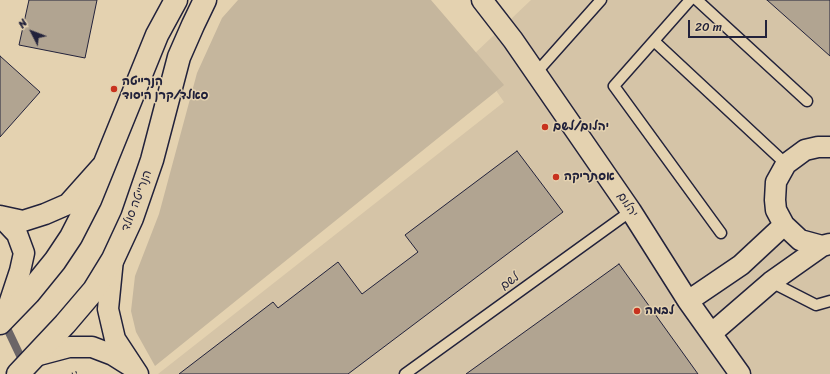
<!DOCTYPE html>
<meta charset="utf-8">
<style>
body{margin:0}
#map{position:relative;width:830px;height:374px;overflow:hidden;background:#e4d2b0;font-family:Sriracha,sans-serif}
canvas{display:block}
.north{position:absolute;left:12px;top:12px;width:40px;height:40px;-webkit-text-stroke:3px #e4d2b0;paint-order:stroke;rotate:312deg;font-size:11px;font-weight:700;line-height:16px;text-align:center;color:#22223b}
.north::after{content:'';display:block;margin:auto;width:14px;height:18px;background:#22223b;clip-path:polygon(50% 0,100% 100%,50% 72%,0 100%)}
.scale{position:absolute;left:688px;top:20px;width:79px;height:18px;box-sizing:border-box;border:2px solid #22223b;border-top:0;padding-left:5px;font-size:12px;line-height:14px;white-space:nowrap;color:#22223b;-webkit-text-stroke:3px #e4d2b0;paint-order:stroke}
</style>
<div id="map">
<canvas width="830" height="374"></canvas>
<div class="north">N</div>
<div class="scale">20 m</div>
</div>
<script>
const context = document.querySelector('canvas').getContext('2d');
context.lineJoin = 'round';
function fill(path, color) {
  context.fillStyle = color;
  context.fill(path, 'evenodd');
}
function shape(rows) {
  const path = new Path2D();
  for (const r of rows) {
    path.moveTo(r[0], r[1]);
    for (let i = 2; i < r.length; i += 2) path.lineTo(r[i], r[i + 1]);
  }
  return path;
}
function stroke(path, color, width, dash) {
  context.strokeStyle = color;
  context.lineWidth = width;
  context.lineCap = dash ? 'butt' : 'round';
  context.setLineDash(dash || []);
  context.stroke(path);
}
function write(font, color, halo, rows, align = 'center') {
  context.font = font + ' Sriracha,"Playpen Sans Hebrew",sans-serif';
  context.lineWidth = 3;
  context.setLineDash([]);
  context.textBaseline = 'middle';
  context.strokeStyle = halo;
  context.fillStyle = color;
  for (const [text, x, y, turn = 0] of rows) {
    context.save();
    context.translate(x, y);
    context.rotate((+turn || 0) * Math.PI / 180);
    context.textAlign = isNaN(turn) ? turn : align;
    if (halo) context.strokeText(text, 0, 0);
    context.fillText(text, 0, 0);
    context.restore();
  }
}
const built = shape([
 [531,0,830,0,830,374,158,374,504,102,472,56]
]);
const green = shape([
 [238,0,431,0,504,85,155,366,136,332,131,311,135,276,159,214,197,73,222,18]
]);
const stream = shape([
 [4,322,25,366]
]);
const building = shape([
 [29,0,97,0,85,58,19,45,29,0],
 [767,0,830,0,830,56,767,0],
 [0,56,40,92,0,137,0,56],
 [517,151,563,212,348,374,179,374,273,302,278,308,338,262,362,294,418,252,405,235,517,151],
 [619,264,698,374,466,374,619,264]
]);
const path = shape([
 [72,374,77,372]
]);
const lane = shape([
 [690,0,614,86,721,233],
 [697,0,807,101],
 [654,41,786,164],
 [536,73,601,0],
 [771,282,816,305,830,301],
 [405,374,631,211]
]);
const street = shape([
 [482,0,513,40,631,211,688,301,740,374],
 [830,147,818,147,805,150,786,164,776,182,775,200,776,210,784,225,800,240,822,246,830,244],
 [0,216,23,221,45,214,68,204,101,167],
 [0,216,17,234,24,253,20,271,4,319],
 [113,259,108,309,115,339,138,374],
 [688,301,741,265,784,225],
 [712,333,771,282,822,246],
 [35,356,69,347,92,347,113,355,132,367]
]);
const secondary = shape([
 [0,323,29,293,55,261,71,237,90,200,157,35,176,0],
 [18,374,65,324,94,290,113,259,132,218,152,160,179,57,193,25,205,0]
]);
const markers = [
 [114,89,4,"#c8321e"],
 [545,127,4,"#c8321e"],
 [556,177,4,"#c8321e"],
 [637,311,4,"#c8321e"]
];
const poiNames = [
 ["הנרייטה",122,82],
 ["סאלד/קרן היסוד",122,96],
 ["יהלום/לשם",553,127],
 ["אסתריקה",564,177],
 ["לבמה",645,311]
];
const streetNames = [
 ["הנרייטה סולד",137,201,-69],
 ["יהלום",627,205,56],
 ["לשם",510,282,-36]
];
fill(built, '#d5c4a7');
fill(green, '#c5b69d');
stroke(stream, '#6b6567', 8);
fill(building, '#b1a491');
stroke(building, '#22223b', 1);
stroke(lane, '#22223b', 13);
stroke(street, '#22223b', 23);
stroke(secondary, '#22223b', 25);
stroke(path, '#22223b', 2.5, [1, 3]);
stroke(lane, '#e4d2b0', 10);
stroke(street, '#e4d2b0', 20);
stroke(secondary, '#e4d2b0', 22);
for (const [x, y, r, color] of markers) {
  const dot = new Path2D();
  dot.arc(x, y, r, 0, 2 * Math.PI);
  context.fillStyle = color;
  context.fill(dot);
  stroke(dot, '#e4d2b0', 1.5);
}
write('bold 12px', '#22223b', '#e4d2b0', poiNames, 'left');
write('12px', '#22223b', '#e4d2b0', streetNames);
</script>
